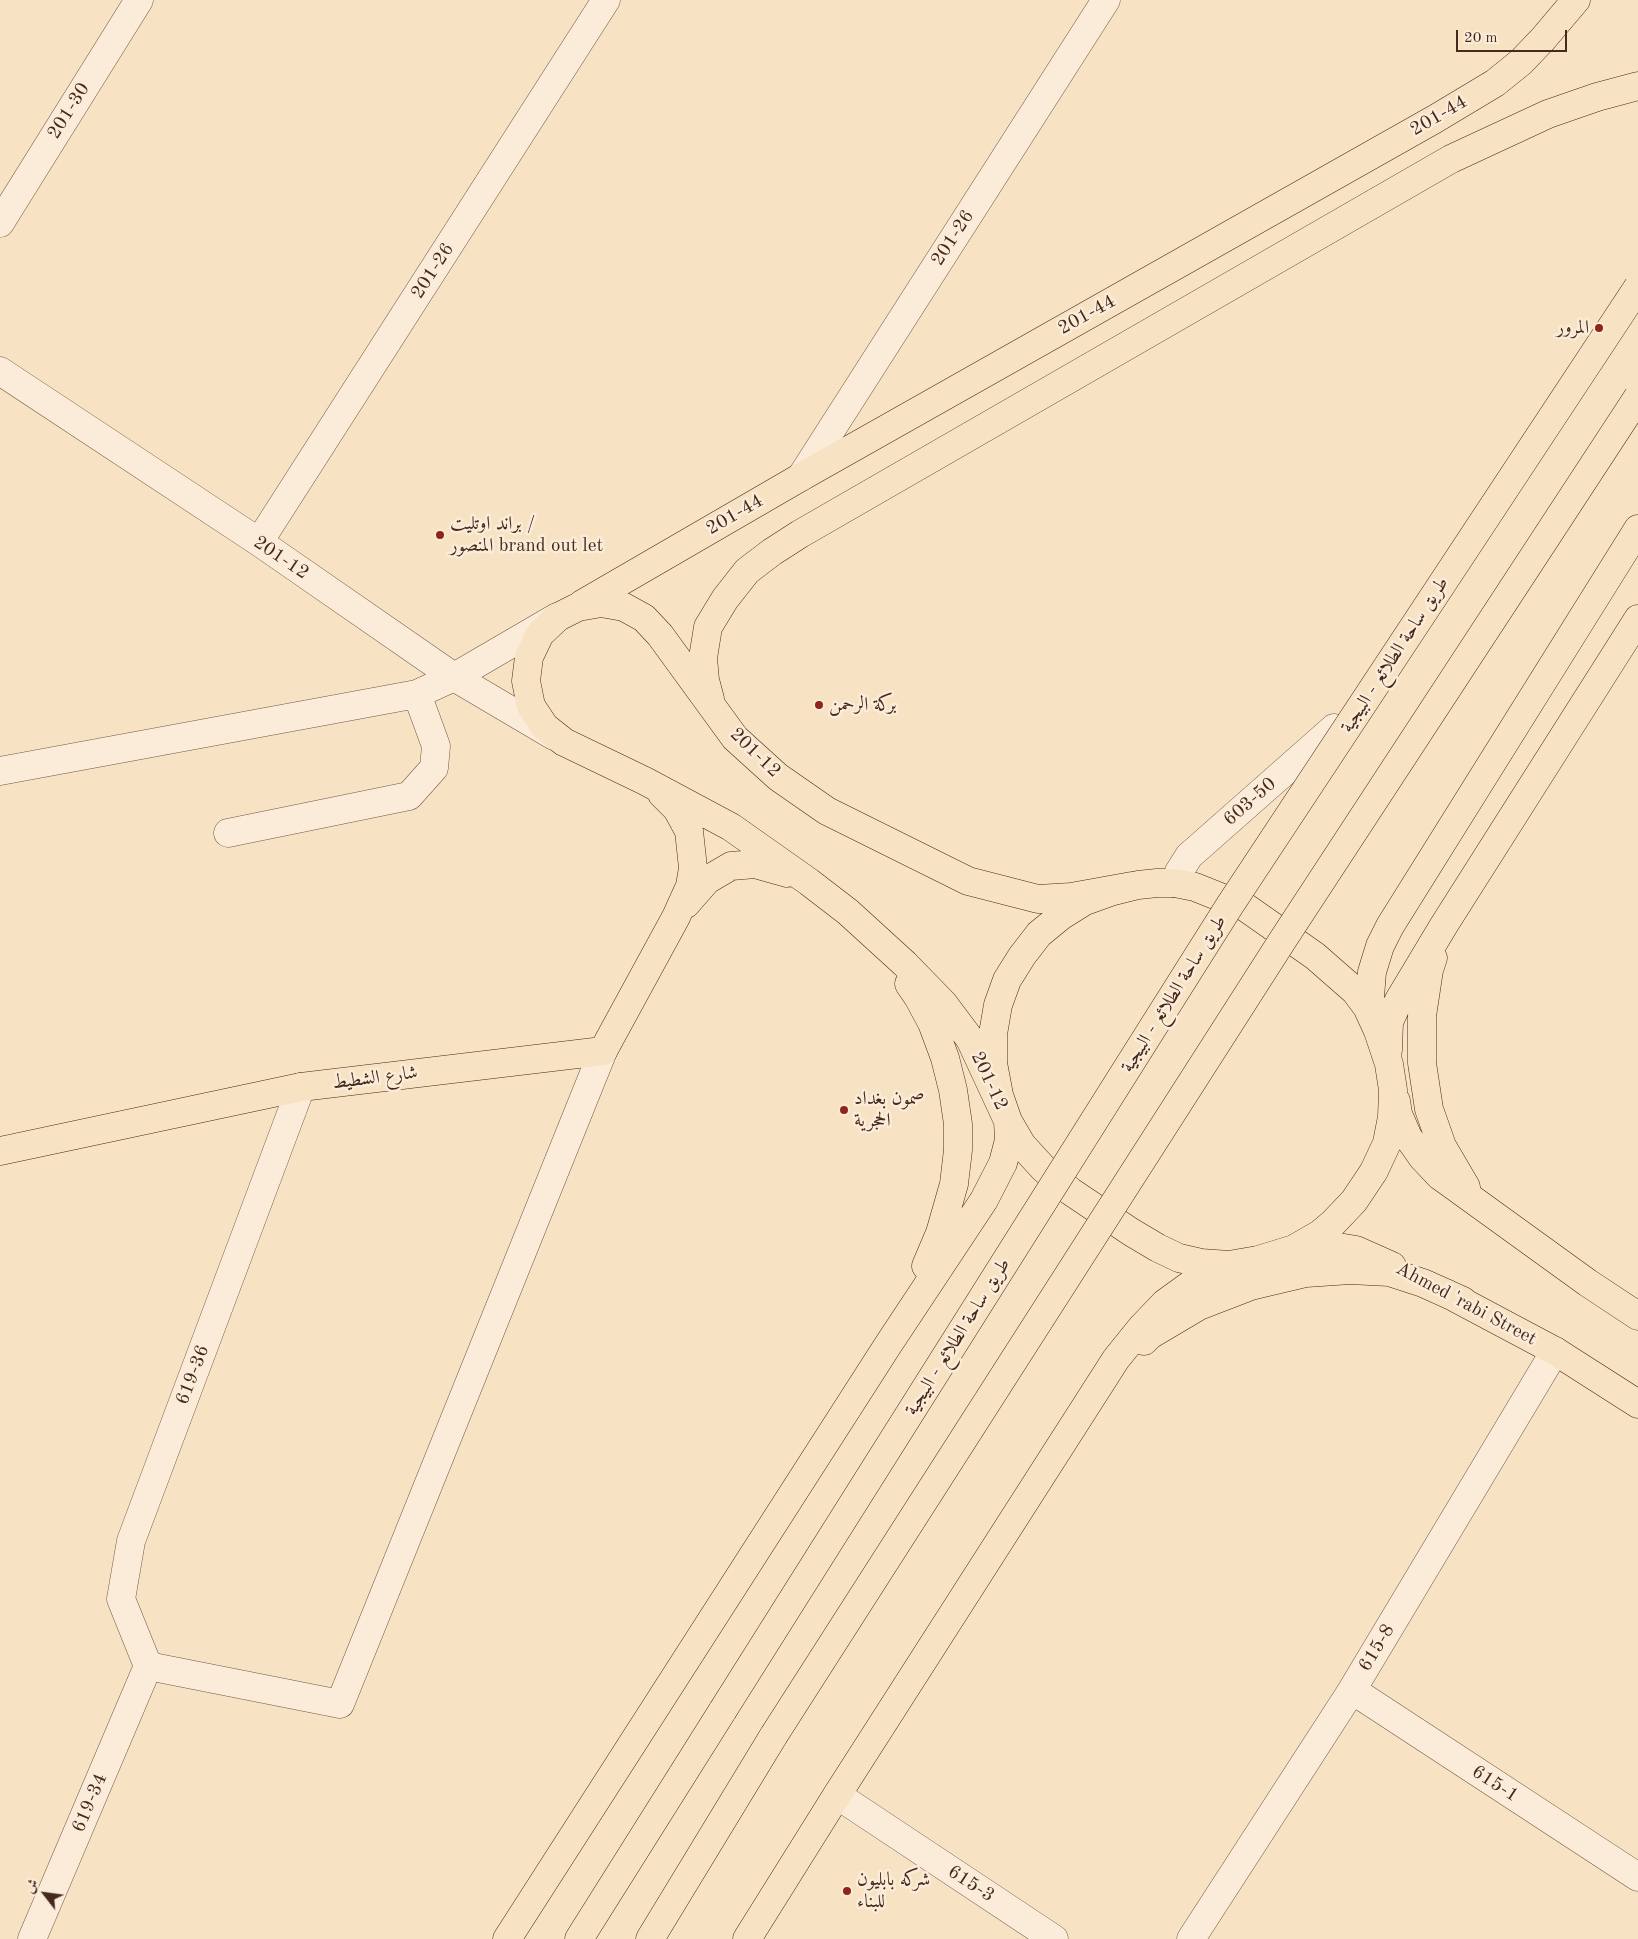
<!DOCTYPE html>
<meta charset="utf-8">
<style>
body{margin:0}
#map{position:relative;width:1638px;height:1939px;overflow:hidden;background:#f7e2c3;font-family:"Old Standard TT",Amiri,serif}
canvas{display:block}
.north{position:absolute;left:20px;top:1869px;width:50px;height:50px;-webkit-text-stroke:4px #faecd8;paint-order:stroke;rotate:300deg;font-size:14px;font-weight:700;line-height:20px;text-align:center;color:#47281c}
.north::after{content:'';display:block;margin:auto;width:18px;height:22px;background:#47281c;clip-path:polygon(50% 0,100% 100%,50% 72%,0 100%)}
.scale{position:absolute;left:1456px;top:30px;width:111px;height:22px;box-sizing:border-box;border:2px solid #47281c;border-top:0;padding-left:6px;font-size:15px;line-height:18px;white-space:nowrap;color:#47281c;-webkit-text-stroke:4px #faecd8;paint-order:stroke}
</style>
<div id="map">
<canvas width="1638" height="1939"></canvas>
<div class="north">ش</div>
<div class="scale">20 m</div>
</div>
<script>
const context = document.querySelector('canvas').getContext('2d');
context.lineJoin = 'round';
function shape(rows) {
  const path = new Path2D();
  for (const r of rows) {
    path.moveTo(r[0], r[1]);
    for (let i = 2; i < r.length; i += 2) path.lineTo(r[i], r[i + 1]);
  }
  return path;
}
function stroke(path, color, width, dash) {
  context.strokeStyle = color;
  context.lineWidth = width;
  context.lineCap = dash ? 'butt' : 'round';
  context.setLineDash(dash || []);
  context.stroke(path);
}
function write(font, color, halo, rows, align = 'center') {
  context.font = font + ' "Old Standard TT",Amiri,serif';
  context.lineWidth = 5;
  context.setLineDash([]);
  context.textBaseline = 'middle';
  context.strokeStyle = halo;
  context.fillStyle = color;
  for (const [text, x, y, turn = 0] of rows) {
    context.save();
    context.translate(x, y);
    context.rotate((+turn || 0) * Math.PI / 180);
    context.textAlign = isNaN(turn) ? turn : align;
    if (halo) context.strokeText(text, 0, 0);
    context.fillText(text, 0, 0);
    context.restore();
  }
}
const minor = shape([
 [0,223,139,0],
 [0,371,259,542,454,677,554,736],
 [801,477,1106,0],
 [259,542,606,0],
 [0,771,417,694,454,677,557,617],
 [228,833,409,796,434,768,436,746,417,694],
 [1175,883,1179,872,1189,856,1334,728],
 [148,1666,340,1704,603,1051],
 [148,1666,121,1599,131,1541,301,1087],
 [1352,1690,1638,1877],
 [837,1795,1054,1939],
 [32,1939,148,1666],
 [1191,1939,1352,1690,1555,1351]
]);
const major = shape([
 [582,604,801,477,1435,119,1495,83,1521,62,1543,39,1576,0],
 [710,699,705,680,703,658,708,627,725,599,747,571,772,552,800,534,1451,159,1548,114,1597,97,1638,86],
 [1157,883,1175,883,1195,887,1245,907,1315,956,1355,991,1367,1007,1378,1031,1389,1064,1393,1090,1392,1117,1387,1143,1374,1171,1354,1201,1333,1223,1320,1234,1294,1249,1258,1260,1229,1265,1201,1263,1179,1258,1158,1248,1131,1232,1070,1191,1043,1168,1022,1145,1008,1121,999,1095,993,1063,993,1034,998,1005,1007,980,1022,956,1039,934,1061,916,1085,901,1110,892,1138,885,1157,883],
 [686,904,707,880,731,866,755,864,787,873],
 [1433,958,1429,970,1422,1016,1422,1063,1429,1109,1442,1146,1466,1187],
 [909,984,918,997,932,1023,945,1058,953,1090,958,1124,958,1150,954,1184,940,1233,926,1266],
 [1374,1017,1370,997,1372,972,1380,946,1390,926,1638,529],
 [1388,1050,1389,1022,1399,1000,1444,925,1638,619],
 [1396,1101,1398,1114,1408,1137,1422,1157,1440,1176,1588,1283,1638,1316],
 [0,1151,301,1087,603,1051,676,917,690,886,693,868,689,831,677,809,662,794],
 [1299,1249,1311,1246,1332,1246,1356,1250,1392,1266],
 [1446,1293,1555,1351,1638,1404],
 [1144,1341,1150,1335,1199,1306,1251,1286,1306,1273,1350,1270,1389,1272,1423,1283,1463,1301],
 [507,1939,888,1345,984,1200,1003,1163,1009,1140,1008,1121,970,1039,943,1003,905,964,848,912,809,882,731,827,645,781,564,742,545,727,531,706,526,681,529,657,540,634,558,617,578,607,601,603,624,607,644,618,660,635,735,738,778,777,827,811,968,881,1038,899,1071,897,1132,886],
 [579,1939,723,1710],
 [650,1939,774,1735],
 [747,1939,837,1795,1116,1359,1141,1328,1165,1303,1194,1282,1228,1265]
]);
const majorBridge = shape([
 [723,1710,1230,905,1638,287],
 [774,1735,1284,938,1638,397]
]);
const markers = [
 [1599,328,5,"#8f2418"],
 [440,535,5,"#8f2418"],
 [819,705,5,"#8f2418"],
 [844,1110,5,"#8f2418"],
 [847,1891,5,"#8f2418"]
];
const streetNames = [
 ["201-30",69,111,-58],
 ["201-44",1439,116,-30],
 ["201-26",953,238,-57],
 ["201-26",433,271,-57],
 ["201-44",1087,315,-29],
 ["201-44",735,515,-30],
 ["201-12",281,558,34],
 ["طريق ساحة الطلائع - البيجية",1395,655,-57],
 ["201-12",755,753,44],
 ["603-50",1250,802,-41],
 ["طريق ساحة الطلائع - البيجية",1174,994,-58],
 ["شارع الشطيط",375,1078,-7],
 ["201-12",989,1081,65],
 ["Ahmed 'rabi Street",1466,1304,28],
 ["طريق ساحة الطلائع - البيجية",958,1337,-58],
 ["619-36",193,1375,-69],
 ["615-8",1377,1648,-59],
 ["615-1",1495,1784,33],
 ["619-34",90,1803,-67],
 ["615-3",971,1884,33]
];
const poiNames = [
 ["المرور",1589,328,"right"],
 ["براند اوتليت /",450,524],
 ["المنصور brand out let",450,546],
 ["بركة الرحمن",829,705],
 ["صمون بغداد",854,1099],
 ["الحجرية",854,1121],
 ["شركه بابليون",857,1880],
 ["للبناء",857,1902]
];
stroke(minor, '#735646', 29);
stroke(major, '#47281c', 29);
stroke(minor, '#faecd8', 28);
stroke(major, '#f7e2c3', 28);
stroke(majorBridge, '#47281c', 29, []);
stroke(majorBridge, '#f7e2c3', 28);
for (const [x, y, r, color] of markers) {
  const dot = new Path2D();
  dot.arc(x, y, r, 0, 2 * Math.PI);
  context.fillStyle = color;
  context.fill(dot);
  stroke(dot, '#faecd8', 2);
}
write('19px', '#47281c', '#faecd8', streetNames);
write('19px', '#47281c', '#faecd8', poiNames, 'left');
</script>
